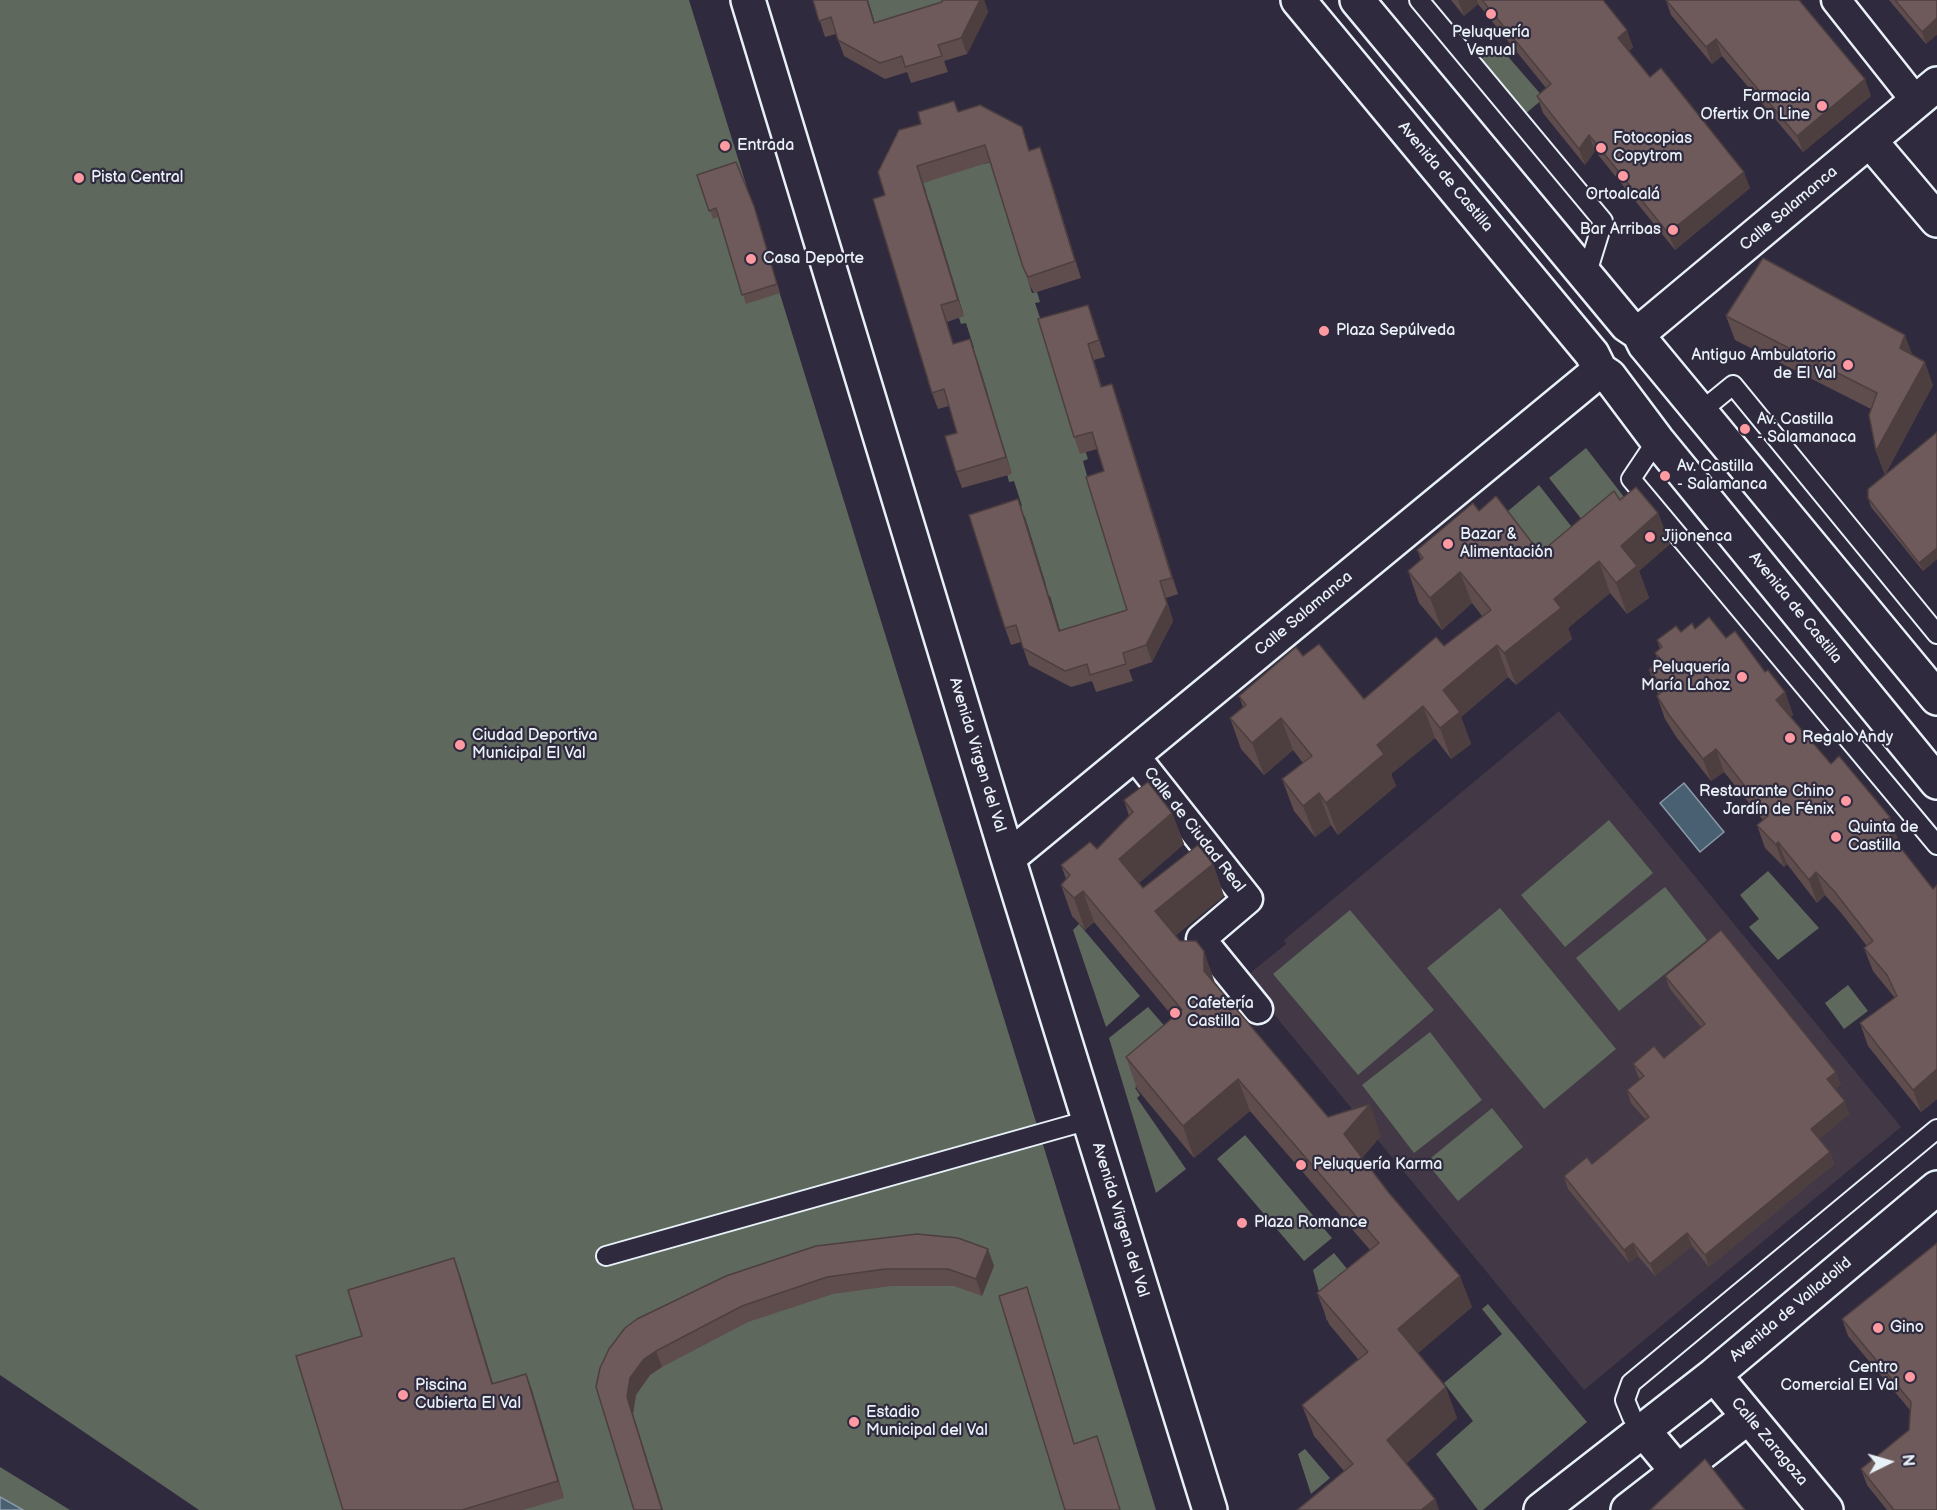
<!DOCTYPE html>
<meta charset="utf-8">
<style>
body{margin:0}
#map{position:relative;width:1937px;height:1510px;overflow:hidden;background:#2f2a3d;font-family:"Balsamiq Sans",sans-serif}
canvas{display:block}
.north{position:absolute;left:1859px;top:1432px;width:60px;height:60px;-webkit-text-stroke:4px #2f2a3d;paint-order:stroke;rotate:85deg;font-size:16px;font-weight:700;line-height:24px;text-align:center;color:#e8f1f8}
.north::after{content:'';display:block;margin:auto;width:21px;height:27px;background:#e8f1f8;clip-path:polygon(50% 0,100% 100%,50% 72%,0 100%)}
</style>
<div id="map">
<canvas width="1937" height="1510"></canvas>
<div class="north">N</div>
</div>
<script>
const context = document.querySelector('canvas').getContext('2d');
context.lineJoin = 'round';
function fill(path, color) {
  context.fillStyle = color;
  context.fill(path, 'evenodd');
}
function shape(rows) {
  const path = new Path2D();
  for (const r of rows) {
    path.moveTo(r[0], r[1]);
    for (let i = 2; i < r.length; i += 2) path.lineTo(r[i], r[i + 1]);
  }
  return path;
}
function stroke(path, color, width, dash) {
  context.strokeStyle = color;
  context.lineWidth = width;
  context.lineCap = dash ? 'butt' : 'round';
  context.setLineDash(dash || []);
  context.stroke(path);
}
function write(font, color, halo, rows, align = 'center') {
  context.font = font + ' "Balsamiq Sans",sans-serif';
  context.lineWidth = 4.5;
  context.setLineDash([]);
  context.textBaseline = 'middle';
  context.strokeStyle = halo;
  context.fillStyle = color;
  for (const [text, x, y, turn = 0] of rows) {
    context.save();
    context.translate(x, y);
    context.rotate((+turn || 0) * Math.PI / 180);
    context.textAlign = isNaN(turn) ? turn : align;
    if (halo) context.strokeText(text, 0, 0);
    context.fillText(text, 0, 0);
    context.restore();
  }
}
const built = shape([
 [1559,711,1901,1127,1584,1390,1244,978,1286,944,1284,940]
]);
const green = shape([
 [0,0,689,0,1156,1510,199,1510,0,1375],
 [868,0,948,0,872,32,874,20],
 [1498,45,1544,98,1524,115,1478,62],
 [982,159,984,164,991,162,1032,293,1037,292,1040,302,1035,303,1088,459,1083,461,1090,487,1133,607,1065,647,1050,596,1044,597,1041,587,1046,585,1025,517,1017,508,1022,506,1014,481,1009,482,987,391,977,359,969,350,974,348,966,323,961,324,958,315,963,313,929,201,920,192,926,191,923,183],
 [1586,448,1631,506,1594,535,1549,478],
 [1539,485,1585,544,1524,596,1496,521],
 [1609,820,1653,873,1565,947,1521,895],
 [1768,871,1819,928,1778,960,1749,927,1759,919,1740,895],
 [1665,887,1707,940,1619,1011,1576,958],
 [1500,908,1616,1049,1544,1109,1427,968],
 [1350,910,1434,1010,1358,1075,1273,974],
 [1079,924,1140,996,1106,1027,1073,930],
 [1848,985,1868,1011,1844,1029,1825,1003],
 [1148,1007,1168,1030,1169,1060,1135,1088,1140,1095,1137,1098,1186,1169,1156,1193,1109,1038],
 [1430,1032,1482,1100,1414,1153,1362,1085],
 [1492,1108,1523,1147,1458,1201,1426,1162],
 [1245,1135,1332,1238,1304,1261,1217,1159],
 [1334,1253,1352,1275,1327,1321,1313,1270],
 [1488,1304,1587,1422,1483,1510,1478,1510,1436,1454,1473,1421,1444,1383,1502,1334,1482,1309],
 [1305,1449,1330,1478,1311,1494,1298,1454],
 [0,1467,70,1510,23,1510,0,1497]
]);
const water = shape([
 [1684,783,1724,832,1700,852,1660,803,1684,783],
 [0,1497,23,1510,0,1510,0,1497]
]);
const service = shape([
 [1419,0,1603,221,1586,276],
 [1700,412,1733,385,1937,634],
 [1657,440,1631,479,1937,845],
 [606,1256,1089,1120],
 [1643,1430,1632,1417,1625,1400,1631,1383,1937,1129]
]);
const pedestrian = shape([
 [1836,0,1916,101],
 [1134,755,1248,899,1201,939,1258,1009]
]);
const minor = shape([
 [748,0,1008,858,1210,1510],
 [1298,0,1592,354,1600,370,1609,376,1657,440,1937,782],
 [1357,0,1627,325,1639,333,1645,345,1937,698],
 [1870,141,1937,220],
 [1639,333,1937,84],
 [1008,858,1600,370],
 [1714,1375,1826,1510],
 [1643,1430,1678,1472],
 [1541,1510,1714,1375,1937,1188],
 [1628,1510,1748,1417]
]);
const wall = shape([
 [813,0,868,0,874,23,942,2,942,0,984,0,988,12,967,54,944,61,948,72,911,83,907,72,885,79,844,56,836,34,825,37],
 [1451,0,1603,0,1633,47,1629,51,1650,77,1750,188,1675,250,1595,151,1585,165,1543,113,1537,96,1546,88,1478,4,1464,16],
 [1666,0,1871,96,1803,152,1722,56,1712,64,1671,15],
 [1889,0,1937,0,1926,44],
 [958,112,1030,150,1040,147,1046,164,1081,278,1034,293,1029,284,1023,267,990,162,923,183,964,316,947,322,953,344,970,339,976,356,1012,474,962,488,956,472,957,433,949,406,938,409,932,393,885,195],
 [697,175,757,215,780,293,746,304,718,217,713,219],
 [1088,305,1105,357,1094,360,1102,387,1118,401,1178,594,1166,598,1173,621,1152,662,1129,670,1133,681,1096,692,1092,681,1071,687,1029,665,1021,642,1011,645,1005,628,1018,499,1024,516,1060,631,1127,610,1104,471,1097,449,1080,454,1074,437],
 [1726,316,1912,355,1933,385,1885,475,1876,451,1871,409,1735,340],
 [1937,432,1937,559,1923,571,1871,507,1868,498],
 [1620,500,1658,513,1670,544,1639,571,1649,598,1627,614,1610,593,1568,628,1572,639,1516,685,1508,677,1461,717,1471,744,1451,759,1435,738,1391,774,1396,786,1338,835,1331,825,1315,837,1294,811,1282,779,1303,763,1293,750,1264,775,1241,749,1230,718,1243,707,1239,696,1303,656,1364,699,1444,646,1482,616,1472,603,1442,630,1419,603,1408,571,1421,560,1417,550,1479,511,1540,553],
 [1695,629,1726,638,1765,672,1785,692,1793,715,1791,717,1831,764,1898,839,1896,841,1933,889,1937,885,1937,1099,1921,1112,1868,1046,1860,1023,1895,998,1873,971,1864,948,1867,946,1842,914,1825,895,1817,903,1787,864,1784,867,1765,848,1757,825,1763,820,1724,772,1711,781,1677,738,1665,719,1657,696,1659,695,1657,692,1649,670,1658,660,1655,653,1660,649,1657,640,1681,632],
 [1124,800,1172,813,1184,844,1139,883,1143,888,1213,864,1224,896,1175,936,1328,1117,1381,1136,1362,1158,1472,1307,1418,1353,1457,1418,1406,1464,1435,1499,1439,1510,1297,1510,1344,1471,1314,1436,1302,1405,1358,1359,1329,1324,1317,1293,1370,1250,1250,1111,1194,1158,1137,1089,1126,1057,1173,1017,1094,922,1085,930,1072,916,1061,885,1066,879,1061,865,1097,849,1129,816],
 [1665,976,1841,1084,1835,1089,1849,1114,1819,1139,1830,1152,1834,1164,1709,1267,1692,1246,1655,1276,1638,1256,1629,1263,1568,1189,1564,1176,1592,1164,1646,1120,1631,1103,1627,1090,1640,1079,1638,1076,1633,1064,1664,1058,1701,1027,1670,989],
 [1937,1243,1937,1510,1887,1510,1867,1485,1861,1469,1909,1430,1910,1410,1848,1336,1842,1319],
 [988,1249,994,1266,982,1296,954,1286,891,1286,833,1294,748,1322,662,1367,650,1375,636,1395,633,1414,663,1510,634,1510,596,1387,726,1276],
 [454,1258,460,1275,493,1383,526,1374,532,1390,564,1498,523,1510,343,1510,362,1336]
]);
const shadedWall = shape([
 [980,0,984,0,988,12,967,54,961,38],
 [1458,0,1477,0,1478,4,1464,16],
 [1937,18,1937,35,1926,44,1922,32],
 [1627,30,1633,47,1624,54,1618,38],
 [1716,39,1722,56,1712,64,1706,47],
 [1865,79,1871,96,1803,152,1797,136],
 [1589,135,1595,151,1585,165,1579,149],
 [1040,147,1046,164,1081,278,1075,261],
 [917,166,923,183,964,316,958,300],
 [1744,172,1750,188,1675,250,1668,233],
 [941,305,947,322,959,361,953,344],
 [1088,305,1094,321,1105,357,1099,340],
 [1905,335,1914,359,1900,348],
 [970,339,976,356,1012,474,1006,457],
 [1088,344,1094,360,1107,404,1101,387],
 [1925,362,1933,385,1885,475,1876,451],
 [1112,384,1118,401,1178,594,1172,578],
 [1018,499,1024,516,1065,647,1059,631],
 [1658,513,1670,544,1639,571,1649,598,1627,614,1616,583,1621,546],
 [1937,548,1937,559,1923,571,1919,563],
 [1599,561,1610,593,1568,628,1572,639,1516,685,1504,653,1554,599],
 [1460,572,1472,603,1442,630,1430,598],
 [1160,581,1173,621,1152,662,1146,645],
 [1497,645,1508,677,1461,717,1471,744,1451,759,1440,728,1443,690],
 [1785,692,1793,715,1784,722,1776,700],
 [1423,706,1435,738,1391,774,1396,786,1338,835,1326,803,1377,745],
 [1281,718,1293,750,1264,775,1252,743],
 [1716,749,1724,772,1711,781,1703,759],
 [1319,793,1331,825,1315,837,1303,806],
 [1172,813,1184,844,1130,891,1119,859],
 [1890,817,1898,839,1890,846,1882,824],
 [1778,842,1787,864,1784,867,1776,845],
 [1213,864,1224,896,1166,943,1155,911],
 [1816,872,1825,895,1817,903,1809,880],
 [1083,891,1094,922,1085,930,1074,898],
 [1204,951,1215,983,1216,1003,1204,971],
 [1937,1069,1937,1099,1921,1112,1913,1090],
 [1836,1072,1841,1084,1832,1092,1827,1079],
 [1238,1079,1250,1111,1194,1158,1183,1126],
 [1845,1101,1849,1114,1816,1142,1811,1129],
 [1370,1104,1381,1136,1355,1166,1344,1134],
 [1830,1152,1834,1164,1709,1267,1705,1255],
 [1687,1233,1692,1246,1655,1276,1650,1264],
 [1633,1243,1638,1256,1629,1263,1624,1250],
 [988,1249,994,1266,982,1296,976,1279],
 [454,1258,460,1275,498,1400,492,1384],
 [1460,1276,1472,1307,1410,1360,1398,1329],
 [656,1351,662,1367,650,1375,636,1395,633,1414,663,1510,662,1510,627,1397,630,1378,644,1359],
 [526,1374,532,1390,564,1498,558,1481],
 [1446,1387,1457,1418,1398,1471,1387,1440],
 [1435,1499,1439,1510,1421,1510]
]);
const building = shape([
 [813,0,867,0,874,23,942,2,942,0,980,0,961,38,938,45,942,56,905,67,902,56,880,63,838,40,831,17,819,21,813,0],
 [1482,0,1603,0,1627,30,1618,38,1650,77,1661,68,1744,172,1668,233,1589,135,1579,149,1537,96,1551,84,1482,0],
 [1666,0,1799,0,1865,79,1797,136,1716,39,1706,47,1666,0],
 [1895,0,1937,0,1937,18,1922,32,1895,0],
 [954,101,958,112,980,105,1022,127,1029,151,1040,147,1075,261,1028,277,1023,267,985,145,917,166,958,300,941,305,953,344,970,339,1006,457,956,472,945,436,957,433,944,389,932,393,873,199,885,195,878,172,899,130,921,124,918,112,954,101],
 [736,162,754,206,777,284,742,295,716,208,709,211,697,175,736,162],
 [1763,258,1905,335,1900,348,1925,362,1876,451,1869,415,1877,393,1726,316,1763,258],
 [1088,305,1099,340,1088,344,1101,387,1112,384,1172,578,1160,581,1167,604,1146,645,1123,653,1126,664,1090,675,1087,664,1065,671,1023,648,1016,625,1005,628,969,515,1018,499,1059,631,1127,610,1086,477,1104,471,1092,432,1074,437,1038,319,1088,305],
 [1937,432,1937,548,1919,563,1868,498,1868,489,1937,432],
 [1636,487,1658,513,1621,546,1637,566,1616,583,1599,561,1554,599,1561,608,1504,653,1497,645,1443,690,1460,712,1440,728,1423,706,1377,745,1384,754,1326,803,1319,793,1303,806,1282,779,1312,756,1281,718,1252,743,1230,718,1246,705,1239,696,1296,647,1303,656,1319,644,1364,699,1436,637,1444,646,1491,610,1460,572,1430,598,1408,571,1423,558,1417,550,1473,503,1479,511,1496,496,1540,553,1614,491,1620,500,1636,487],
 [1709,617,1726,638,1735,631,1765,672,1768,670,1785,692,1776,700,1831,764,1839,756,1890,817,1882,824,1933,889,1937,885,1937,1069,1913,1090,1860,1023,1897,996,1887,975,1864,948,1873,941,1834,891,1816,872,1809,880,1778,842,1776,845,1757,825,1768,816,1716,749,1703,759,1669,715,1657,696,1665,689,1649,670,1660,658,1655,653,1662,647,1657,640,1676,626,1681,632,1692,623,1695,629,1709,617],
 [1148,782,1172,813,1119,859,1143,888,1198,845,1213,864,1155,911,1180,941,1196,941,1204,951,1204,971,1328,1117,1370,1104,1344,1134,1389,1193,1460,1276,1398,1329,1446,1387,1387,1440,1435,1499,1421,1510,1297,1510,1353,1464,1302,1405,1368,1352,1317,1293,1379,1243,1238,1079,1183,1126,1126,1057,1182,1010,1083,891,1074,898,1061,885,1070,875,1061,865,1090,842,1097,849,1133,812,1124,800,1148,782],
 [1721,930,1836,1072,1827,1079,1845,1101,1811,1129,1830,1152,1705,1255,1687,1233,1650,1264,1633,1243,1624,1250,1564,1176,1587,1157,1592,1164,1649,1117,1627,1090,1644,1076,1633,1064,1654,1046,1664,1058,1705,1024,1665,976,1721,930],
 [917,1234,958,1238,988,1249,976,1279,948,1269,885,1269,827,1277,742,1306,656,1351,644,1359,630,1378,627,1397,662,1510,634,1510,596,1387,600,1368,609,1349,625,1328,637,1319,726,1276,816,1246,917,1234],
 [1937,1243,1937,1510,1894,1510,1861,1469,1909,1430,1911,1402,1842,1319,1937,1243],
 [454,1258,492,1384,526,1374,558,1481,462,1510,343,1510,296,1356,362,1336,348,1290,454,1258],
 [1027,1287,1074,1444,1097,1436,1120,1510,1065,1510,999,1296,1027,1287],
 [1705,1459,1745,1510,1650,1510,1705,1459]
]);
const markers = [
 [1491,14,6,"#ff9aa2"],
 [1822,106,6,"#ff9aa2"],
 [725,146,6,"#ff9aa2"],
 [1601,148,6,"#ff9aa2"],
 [1623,176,6,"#ff9aa2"],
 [79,178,6,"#ff9aa2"],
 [1673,230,6,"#ff9aa2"],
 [751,259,6,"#ff9aa2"],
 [1324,331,6,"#ff9aa2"],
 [1848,365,6,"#ff9aa2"],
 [1745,429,6,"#ff9aa2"],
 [1665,476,6,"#ff9aa2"],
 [1650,537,6,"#ff9aa2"],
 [1448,544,6,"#ff9aa2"],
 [1742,677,6,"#ff9aa2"],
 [1790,738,6,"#ff9aa2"],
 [460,745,6,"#ff9aa2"],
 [1846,801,6,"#ff9aa2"],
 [1836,837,6,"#ff9aa2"],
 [1175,1013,6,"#ff9aa2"],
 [1301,1165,6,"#ff9aa2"],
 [1242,1223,6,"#ff9aa2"],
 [1878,1328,6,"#ff9aa2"],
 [1910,1377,6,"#ff9aa2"],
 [403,1395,6,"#ff9aa2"],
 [854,1422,6,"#ff9aa2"]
];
const poiNames = [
 ["Peluquería",1491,33,"center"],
 ["Venual",1491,51,"center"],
 ["Farmacia",1810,97,"right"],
 ["Ofertix On Line",1810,115,"right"],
 ["Fotocopias",1613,139],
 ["Copytrom",1613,157],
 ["Entrada",737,146],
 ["Pista Central",91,178],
 ["Ortoalcalá",1623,195,"center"],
 ["Bar Arribas",1661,230,"right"],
 ["Casa Deporte",763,259],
 ["Plaza Sepúlveda",1336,331],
 ["Antiguo Ambulatorio",1836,356,"right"],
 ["de El Val",1836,374,"right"],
 ["Av. Castilla",1757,420],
 ["- Salamanaca",1757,438],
 ["Av. Castilla",1677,467],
 ["- Salamanca",1677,485],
 ["Bazar &",1460,535],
 ["Alimentación",1460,553],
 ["Jijonenca",1662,537],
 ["Peluquería",1730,668,"right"],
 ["María Lahoz",1730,686,"right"],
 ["Ciudad Deportiva",472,736],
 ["Municipal El Val",472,754],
 ["Regalo Andy",1802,738],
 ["Restaurante Chino",1834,792,"right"],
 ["Jardín de Fénix",1834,810,"right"],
 ["Quinta de",1848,828],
 ["Castilla",1848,846],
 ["Cafetería",1187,1004],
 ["Castilla",1187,1022],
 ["Peluquería Karma",1313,1165],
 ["Plaza Romance",1254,1223],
 ["Gino",1890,1328],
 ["Centro",1898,1368,"right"],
 ["Comercial El Val",1898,1386,"right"],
 ["Piscina",415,1386],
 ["Cubierta El Val",415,1404],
 ["Estadio",866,1413],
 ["Municipal del Val",866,1431]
];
const streetNames = [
 ["Avenida de Castilla",1445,177,50],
 ["Calle Salamanca",1789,209,-40],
 ["Avenida de Castilla",1795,608,51],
 ["Calle Salamanca",1304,614,-40],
 ["Avenida Virgen del Val",977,755,73],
 ["Calle de Ciudad Real",1194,830,52],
 ["Avenida Virgen del Val",1120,1220,73],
 ["Avenida de Valladolid",1791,1310,-40],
 ["Calle Zaragoza",1769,1442,50]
];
fill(built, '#423846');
fill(green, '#5e685d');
fill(water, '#496073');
stroke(water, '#899aa8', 1.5);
stroke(service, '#e8f1f8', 22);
stroke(pedestrian, '#e8f1f8', 33);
stroke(minor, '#e8f1f8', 38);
stroke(service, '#2f2a3d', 18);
stroke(pedestrian, '#2f2a3d', 28);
stroke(minor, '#2f2a3d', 33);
fill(wall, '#5f4d4e');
fill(shadedWall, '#4d3f40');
fill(building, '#6e5a5b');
stroke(building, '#4d3f40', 1.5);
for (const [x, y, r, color] of markers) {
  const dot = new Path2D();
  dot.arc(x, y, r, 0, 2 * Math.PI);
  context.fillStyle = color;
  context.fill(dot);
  stroke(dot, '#2f2a3d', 2);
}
write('16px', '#e8f1f8', '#2f2a3d', poiNames, 'left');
write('16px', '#e8f1f8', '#2f2a3d', streetNames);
</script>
